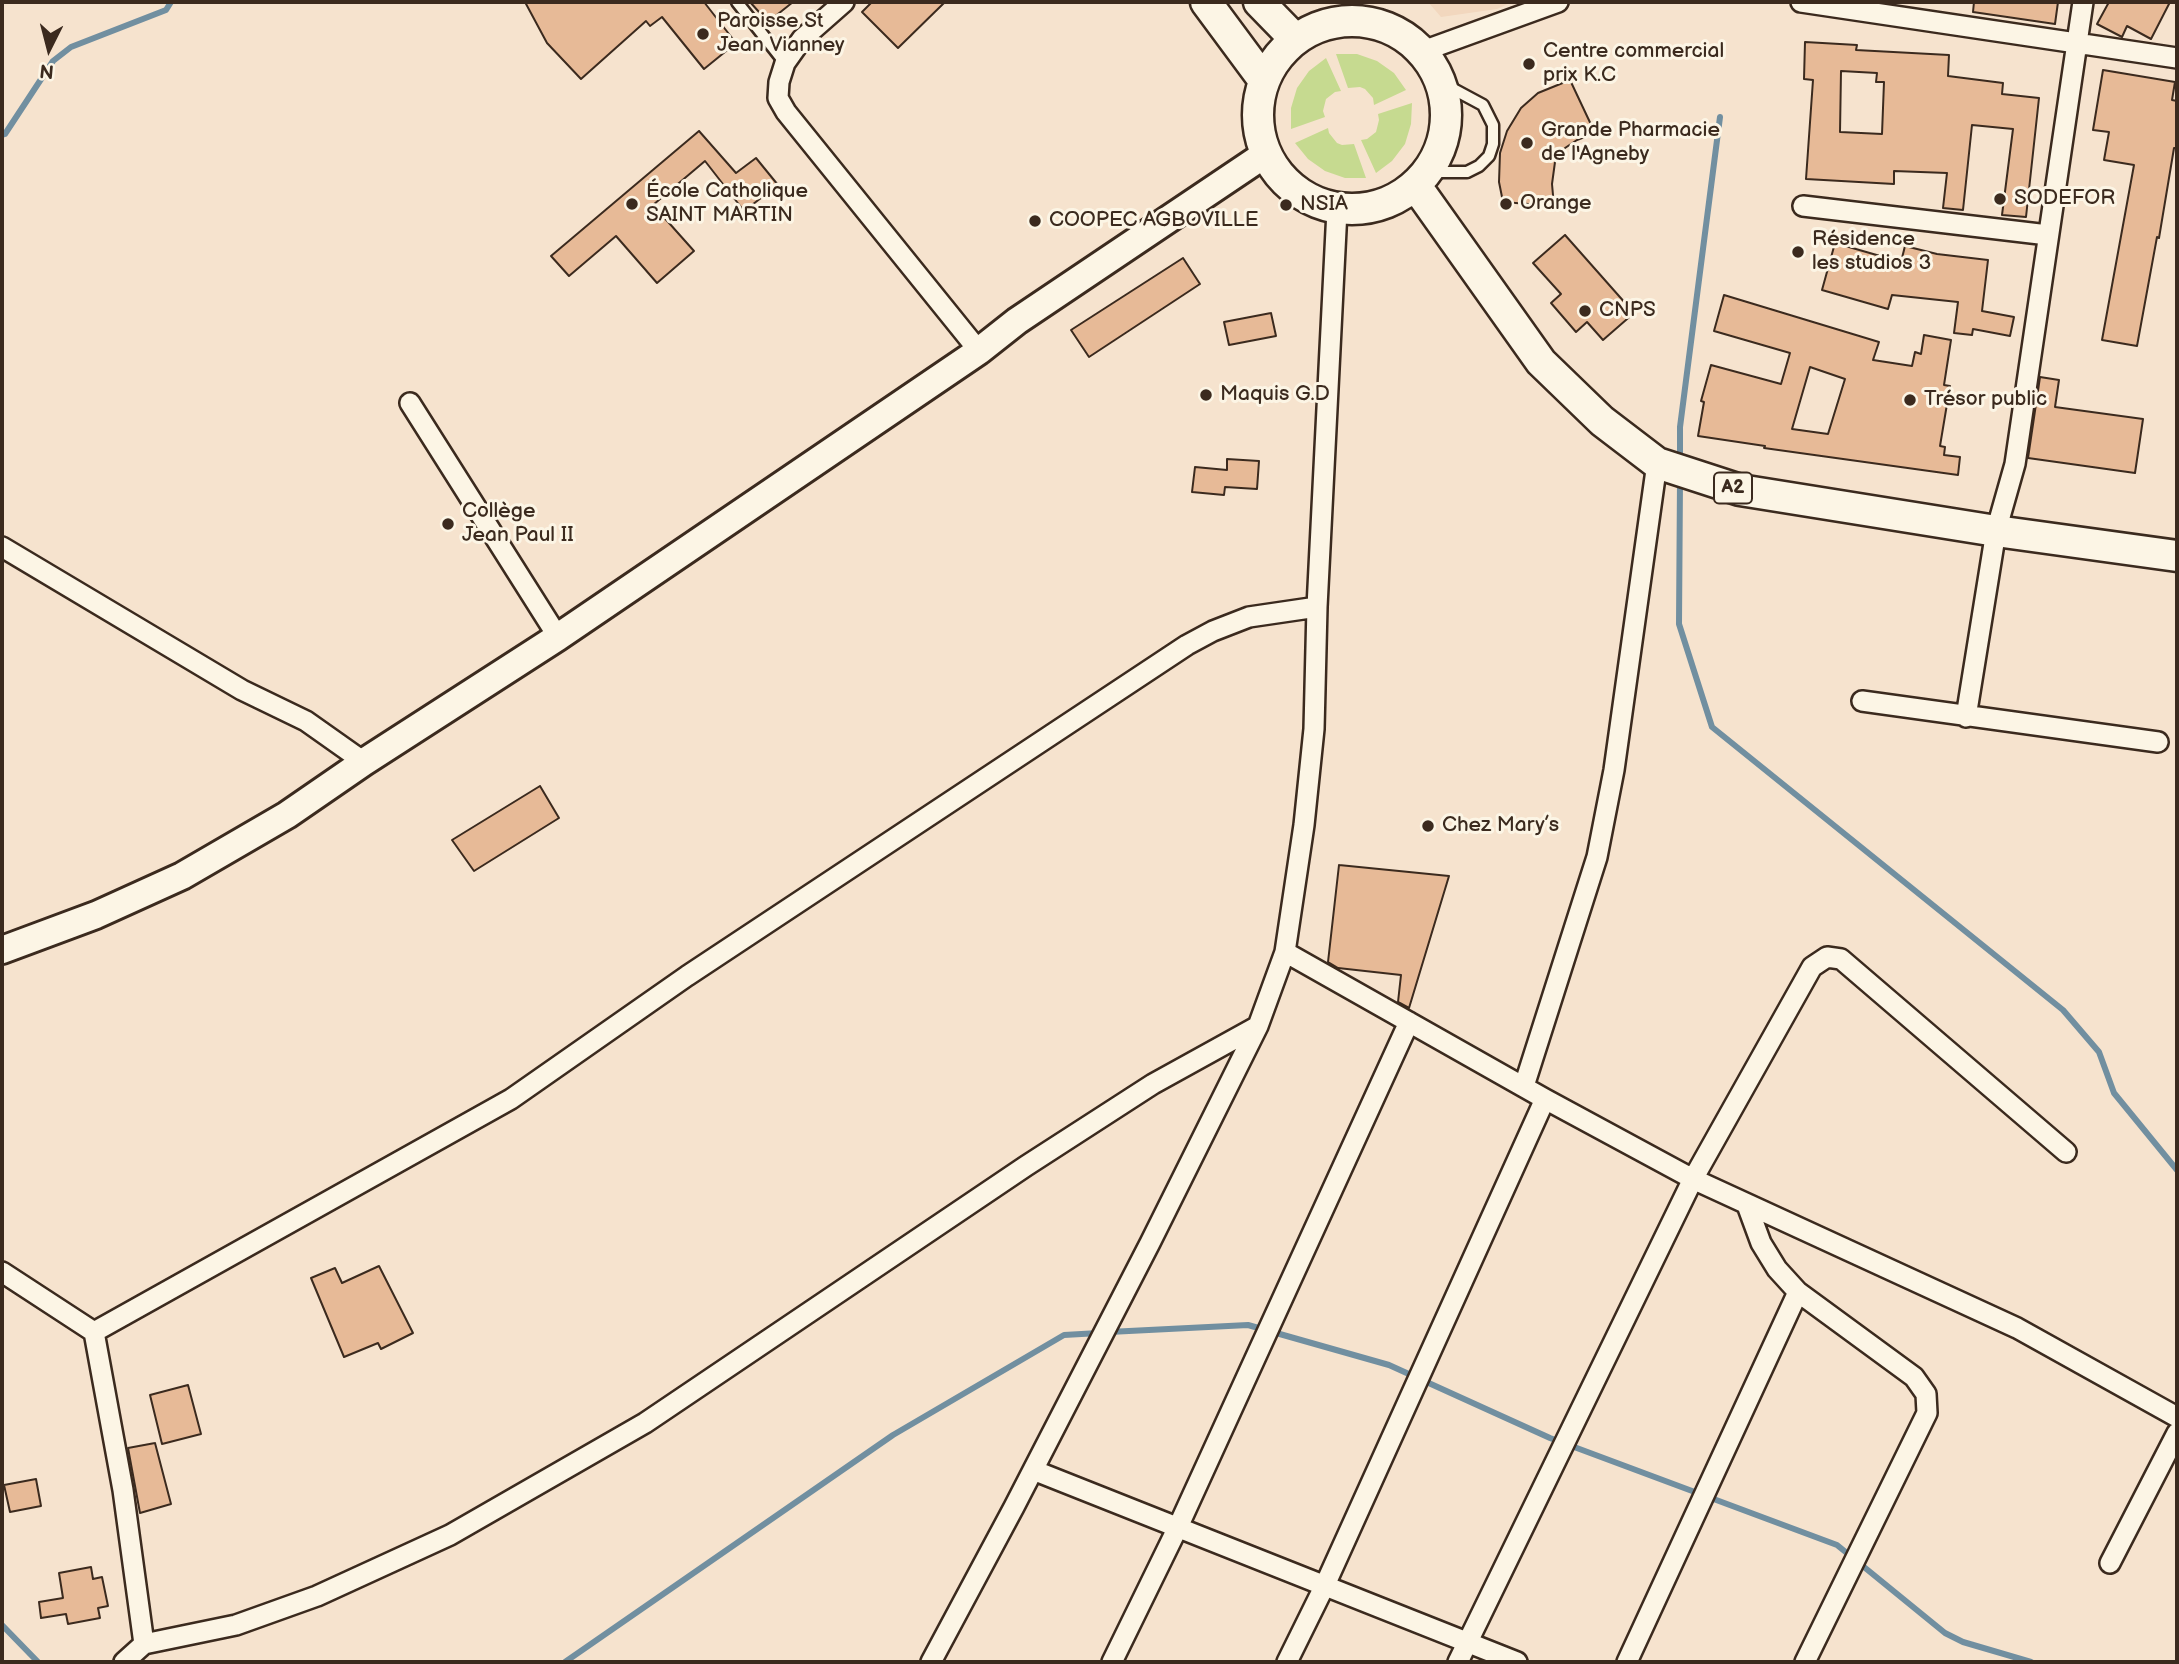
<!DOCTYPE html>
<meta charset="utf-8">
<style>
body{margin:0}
#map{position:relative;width:2179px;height:1664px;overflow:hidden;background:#f6e3ce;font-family:"Balsamiq Sans",sans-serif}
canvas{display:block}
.frame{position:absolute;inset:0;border:4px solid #3b2a1e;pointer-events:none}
.north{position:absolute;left:14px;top:14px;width:70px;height:70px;-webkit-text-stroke:5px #fcf5e5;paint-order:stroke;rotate:186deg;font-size:19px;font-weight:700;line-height:28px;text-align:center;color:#3b2a1e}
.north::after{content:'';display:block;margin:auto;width:24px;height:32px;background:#3b2a1e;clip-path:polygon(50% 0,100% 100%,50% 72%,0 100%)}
</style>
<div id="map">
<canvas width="2179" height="1664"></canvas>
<div class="frame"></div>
<div class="north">N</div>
</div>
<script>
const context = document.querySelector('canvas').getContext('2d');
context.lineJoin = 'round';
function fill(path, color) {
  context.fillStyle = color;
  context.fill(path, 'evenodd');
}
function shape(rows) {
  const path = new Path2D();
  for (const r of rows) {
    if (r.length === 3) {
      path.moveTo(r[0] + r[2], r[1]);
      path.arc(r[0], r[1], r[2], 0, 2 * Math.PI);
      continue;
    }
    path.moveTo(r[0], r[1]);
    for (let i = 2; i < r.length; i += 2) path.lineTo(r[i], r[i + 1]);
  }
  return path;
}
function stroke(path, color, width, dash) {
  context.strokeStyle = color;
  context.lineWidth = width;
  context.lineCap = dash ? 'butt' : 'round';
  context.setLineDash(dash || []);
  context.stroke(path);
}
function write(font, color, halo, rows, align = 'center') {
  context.font = font + ' "Balsamiq Sans",sans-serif';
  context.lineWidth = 6;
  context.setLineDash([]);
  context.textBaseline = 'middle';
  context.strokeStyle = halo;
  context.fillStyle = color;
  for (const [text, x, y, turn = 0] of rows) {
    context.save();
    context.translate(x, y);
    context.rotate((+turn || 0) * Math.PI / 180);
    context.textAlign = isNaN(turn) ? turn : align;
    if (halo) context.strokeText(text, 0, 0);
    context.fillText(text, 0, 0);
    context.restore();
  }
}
const built = shape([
 [1428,2,1512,2,1497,9,1441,17]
]);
const green = shape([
 [1336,54,1357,54,1377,61,1394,73,1406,90,1374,105,1373,98,1365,89,1360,87,1348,88],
 [1326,58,1341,91,1335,92,1326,99,1323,111,1325,117,1291,129,1291,108,1297,88,1309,71],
 [1412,103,1411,124,1405,144,1392,161,1376,173,1361,140,1367,139,1376,132,1379,120,1378,114],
 [1328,128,1329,133,1337,143,1342,145,1354,144,1366,178,1345,178,1325,171,1308,159,1295,143]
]);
const stream = shape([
 [2,135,5,134,53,61,71,47,166,10,171,2],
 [1680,462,1680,427,1720,117],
 [1680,480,1679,624,1712,727,2063,1010,2099,1052,2114,1093,2177,1170],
 [1109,1332,1248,1325,1389,1365,1550,1438,1837,1545,1945,1633,1963,1642,2031,1662],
 [2,1625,38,1662],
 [565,1662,893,1435,1064,1335,1099,1333]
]);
const building = shape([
 [525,2,704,2,736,43,704,69,662,17,650,26,646,21,581,79,547,43,525,2],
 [750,2,793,2,768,22,750,2],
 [872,2,945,2,898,48,862,12,872,2],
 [1974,2,2058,2,2055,24,1973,12,1974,2],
 [2109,2,2170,2,2151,39,2127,26,2122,37,2097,24,2109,2],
 [1805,42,1857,45,1856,50,1949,55,1948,76,2003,83,2002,94,2039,98,2026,217,2002,215,2013,129,1972,125,1963,210,1943,208,1947,173,1894,171,1894,184,1806,179,1813,80,1804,79,1805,42],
 [1841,71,1877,73,1876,82,1884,82,1882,134,1840,132,1841,71],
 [2103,70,2175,82,2172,100,2177,101,2177,148,2174,148,2159,238,2157,237,2137,346,2102,340,2134,165,2104,160,2109,132,2093,130,2103,70],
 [1570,80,1595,133,1577,140,1565,148,1555,162,1552,184,1554,206,1503,202,1499,182,1500,153,1507,131,1521,108,1538,93,1570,80],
 [699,131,736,173,756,158,778,185,744,211,705,161,653,205,694,251,657,283,616,236,569,276,551,256,699,131],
 [1565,235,1634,313,1603,340,1587,322,1576,332,1551,303,1561,294,1533,263,1565,235],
 [1835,243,1901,262,1905,246,1937,254,1988,260,1982,311,2014,317,2010,336,1973,329,1972,335,1954,333,1958,302,1892,295,1888,309,1822,290,1835,243],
 [1183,258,1200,284,1089,357,1071,330,1183,258],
 [1724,295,1879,342,1873,360,1912,366,1915,352,1921,354,1924,335,1951,340,1944,385,1950,386,1940,446,1945,447,1944,455,1960,457,1958,475,1764,448,1765,446,1698,436,1704,402,1701,401,1711,365,1781,384,1790,353,1714,331,1724,295],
 [1810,367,1845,379,1828,434,1792,429,1810,367],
 [1271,313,1276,336,1229,345,1224,322,1271,313],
 [2040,377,2059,380,2055,407,2143,419,2135,473,2028,458,2040,377],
 [1227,459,1259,461,1257,489,1225,487,1224,495,1192,492,1195,467,1227,470,1227,459],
 [540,786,559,818,474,871,452,840,540,786],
 [1339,865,1449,876,1409,1008,1398,1002,1401,975,1338,968,1328,962,1339,865],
 [379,1266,413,1333,381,1349,378,1343,344,1357,311,1278,335,1268,342,1283,379,1266],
 [188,1385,201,1434,162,1444,150,1395,188,1385],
 [155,1443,171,1504,140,1513,128,1448,155,1443],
 [36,1479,41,1506,10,1512,4,1485,36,1479],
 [91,1567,93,1579,102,1577,108,1606,98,1608,100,1618,68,1624,66,1614,41,1618,39,1602,63,1598,59,1573,91,1567]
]);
const service = shape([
 [737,2,785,63],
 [1426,172,1467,172,1479,166,1489,156,1493,144,1493,125,1483,105,1442,83]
]);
const minor = shape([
 [844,2,802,39,785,63,779,82,778,98,786,112,979,351],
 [1801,2,2177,58],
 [1423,51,1558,2],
 [1803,206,2048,235],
 [410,403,558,637],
 [2,547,242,690,306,721,364,762],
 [1862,701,2158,742],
 [1966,717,1996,531,2015,464,2083,2],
 [1285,952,1545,1099,1693,1179,2017,1328,2177,1417],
 [1524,1086,1597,857,1614,770,1657,463],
 [2,1272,94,1332,123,1490,144,1644],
 [1798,1292,1914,1377,1926,1394,1927,1413,1805,1662],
 [94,1332,511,1099,687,976,1187,645,1213,631,1249,617,1317,607],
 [1033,1470,1517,1662],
 [2110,1563,2177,1433],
 [124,1662,144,1644,236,1625,317,1596,450,1535,645,1423,1026,1166,1153,1084,1258,1026],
 [931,1662,1014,1507,1150,1243,1258,1026,1285,952,1304,825,1314,729,1317,607,1337,210],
 [1112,1662,1178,1527,1409,1022],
 [1287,1662,1325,1585,1545,1099],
 [1458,1662,1693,1179,1812,967,1827,957,1841,959,2066,1152],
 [1627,1662,1798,1292,1777,1269,1761,1243,1747,1205]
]);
const secondary = shape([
 [2,950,96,915,182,876,287,815,364,762,558,637,979,351,1017,321,1264,155]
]);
const primary = shape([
 [1206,2,1263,79],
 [1259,2,1295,39],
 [1352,115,94],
 [1416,186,1541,362,1602,421,1657,463,1740,490,1996,531,2177,556]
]);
const markers = [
 [703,34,7,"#3b2a1e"],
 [1529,64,7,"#3b2a1e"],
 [1527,143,7,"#3b2a1e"],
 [2000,199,7,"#3b2a1e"],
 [632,204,7,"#3b2a1e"],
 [1506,204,7,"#3b2a1e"],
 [1286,205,7,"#3b2a1e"],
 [1035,221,7,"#3b2a1e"],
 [1798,252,7,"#3b2a1e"],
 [1585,311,7,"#3b2a1e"],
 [1206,395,7,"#3b2a1e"],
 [1910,400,7,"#3b2a1e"],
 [448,524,7,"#3b2a1e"],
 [1428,826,7,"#3b2a1e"]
];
const shields = [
 [1733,488,38]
];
const shieldNames = [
 ["A2",1733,488]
];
const poiNames = [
 ["Paroisse St",717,22],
 ["Jean Vianney",717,46],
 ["Centre commercial",1543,52],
 ["prix K.C",1543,76],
 ["Grande Pharmacie",1541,131],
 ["de l'Agneby",1541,155],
 ["École Catholique",646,192],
 ["SAINT MARTIN",646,216],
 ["SODEFOR",2014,199],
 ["Orange",1520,204],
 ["NSIA",1300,205],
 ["COOPEC AGBOVILLE",1049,221],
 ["Résidence",1812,240],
 ["les studios 3",1812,264],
 ["CNPS",1599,311],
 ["Maquis G.D",1220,395],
 ["Trésor public",1924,400],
 ["Collège",462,512],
 ["Jean Paul II",462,536],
 ["Chez Mary’s",1442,826]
];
fill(built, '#f2d7be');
fill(green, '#c6da90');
stroke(stream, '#718fa0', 6);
fill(building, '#e7ba97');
stroke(building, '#3b2a1e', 2);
stroke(service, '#3b2a1e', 15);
stroke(minor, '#3b2a1e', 24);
stroke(secondary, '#3b2a1e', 32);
stroke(primary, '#3b2a1e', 35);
stroke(service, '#fcf5e5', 10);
stroke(minor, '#fcf5e5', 19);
stroke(secondary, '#fcf5e5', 26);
stroke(primary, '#fcf5e5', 30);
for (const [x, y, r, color] of markers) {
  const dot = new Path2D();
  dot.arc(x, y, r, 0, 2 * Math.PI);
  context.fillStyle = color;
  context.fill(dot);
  stroke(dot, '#fcf5e5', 2.5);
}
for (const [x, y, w] of shields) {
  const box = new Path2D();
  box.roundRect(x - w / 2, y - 15.5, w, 31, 5);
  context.fillStyle = '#fcf5e5';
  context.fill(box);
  stroke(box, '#3b2a1e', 2);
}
write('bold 19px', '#3b2a1e', null, shieldNames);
write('21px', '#3b2a1e', '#fcf5e5', poiNames, 'left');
</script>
